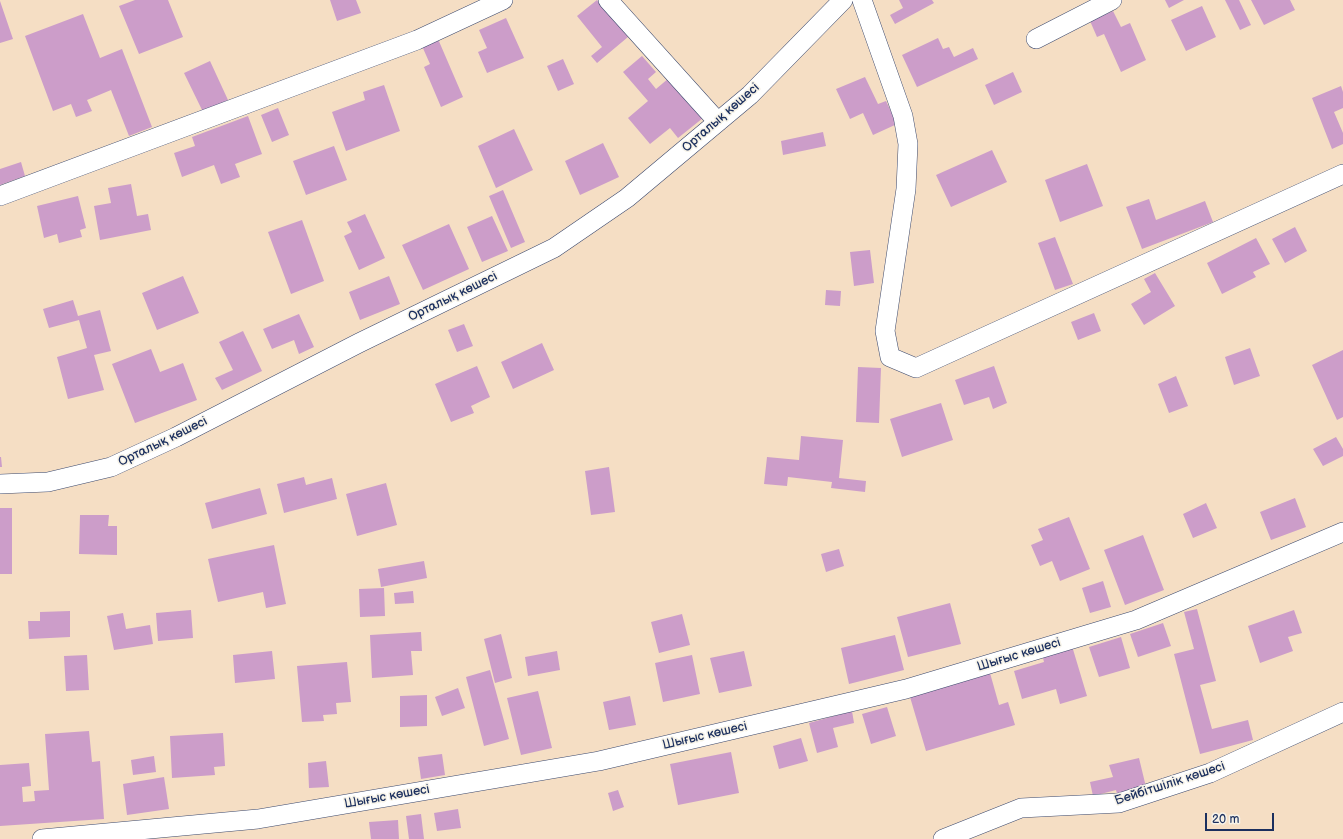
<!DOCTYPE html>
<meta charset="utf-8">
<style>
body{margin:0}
#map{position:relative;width:1343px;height:839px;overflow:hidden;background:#f5dec4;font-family:"Balsamiq Sans",sans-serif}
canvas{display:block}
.scale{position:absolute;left:1205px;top:813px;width:69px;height:18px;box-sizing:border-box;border:2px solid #1b2f5e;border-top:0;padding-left:5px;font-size:12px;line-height:14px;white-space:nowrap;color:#1b2f5e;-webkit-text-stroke:3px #f7f3e8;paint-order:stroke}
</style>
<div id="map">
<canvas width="1343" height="839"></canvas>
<div class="scale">20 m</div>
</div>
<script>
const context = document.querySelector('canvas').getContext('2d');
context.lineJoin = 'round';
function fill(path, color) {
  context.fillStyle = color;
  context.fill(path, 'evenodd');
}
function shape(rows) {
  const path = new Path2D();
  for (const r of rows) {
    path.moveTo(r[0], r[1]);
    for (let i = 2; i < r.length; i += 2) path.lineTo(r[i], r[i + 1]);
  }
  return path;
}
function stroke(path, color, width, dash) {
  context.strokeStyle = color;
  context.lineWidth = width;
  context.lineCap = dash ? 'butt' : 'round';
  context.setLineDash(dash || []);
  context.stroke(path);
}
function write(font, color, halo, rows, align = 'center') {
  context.font = font + ' "Balsamiq Sans",sans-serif';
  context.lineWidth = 3;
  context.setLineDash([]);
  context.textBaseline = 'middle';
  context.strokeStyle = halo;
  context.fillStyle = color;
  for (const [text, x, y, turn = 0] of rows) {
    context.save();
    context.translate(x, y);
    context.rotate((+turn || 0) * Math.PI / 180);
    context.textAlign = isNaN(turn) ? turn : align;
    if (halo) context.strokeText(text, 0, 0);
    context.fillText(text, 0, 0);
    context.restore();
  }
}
const building = shape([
 [135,0,168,0,183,37,139,54,119,6],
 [330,0,356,0,361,13,337,21],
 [597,0,628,37,597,63,591,56,602,47,577,16],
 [899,0,932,0,934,3,895,24,890,15,903,8],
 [1165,0,1184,0,1169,8],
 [1225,0,1239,0,1251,25,1240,30],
 [1251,0,1290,0,1295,10,1264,25],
 [0,1,13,39,0,43],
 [1202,6,1216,37,1186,51,1171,20],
 [1113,11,1121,27,1130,23,1146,60,1121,72,1104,34,1097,37,1090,21],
 [83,14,100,58,122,49,152,127,129,136,111,90,87,100,92,111,76,117,71,104,53,111,25,36],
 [506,18,524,58,487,73,478,52,487,48,479,30],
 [938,38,943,49,949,47,954,57,973,48,978,59,917,87,902,55],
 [438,39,463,97,441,107,424,67,430,64,422,46],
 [642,56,656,72,648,79,656,89,669,78,703,118,678,138,670,128,650,144,628,118,648,101,623,72],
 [563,59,574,84,558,91,547,66],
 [210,61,228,100,203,112,184,73],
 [1013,72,1022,92,994,105,985,85],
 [865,77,878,104,886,101,897,124,873,135,863,113,850,119,836,89],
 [384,85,400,131,346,151,332,112,365,100,363,92],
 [1341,86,1343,92,1343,108,1334,112,1343,133,1343,144,1332,149,1312,98],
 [278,108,289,135,272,142,261,115],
 [248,116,262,154,235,164,240,177,221,184,214,165,182,177,174,153,195,146,192,137],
 [514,129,533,170,496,188,478,146],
 [823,132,826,146,783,155,781,141],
 [603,143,619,177,580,195,565,161],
 [334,146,347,180,306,195,293,161],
 [992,150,1007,182,951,207,936,175],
 [21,162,25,176,0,185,0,169],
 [1087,164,1103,206,1060,222,1045,180],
 [131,184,137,216,148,214,151,230,100,240,94,206,111,203,108,188],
 [503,190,525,242,511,248,489,196],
 [78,196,86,228,80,230,82,237,59,243,57,234,44,238,37,206],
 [1149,199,1156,220,1205,201,1213,222,1142,249,1126,207],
 [365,214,385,258,359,270,344,236,352,232,347,222],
 [492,216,508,251,482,262,467,227],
 [302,220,324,281,291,294,268,232],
 [449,224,469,269,423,290,402,245],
 [1295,227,1307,251,1285,263,1272,239],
 [1055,237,1073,284,1055,290,1038,243],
 [1256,238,1270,264,1253,272,1256,277,1222,294,1207,263],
 [870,250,874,283,854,286,850,252],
 [1155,273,1175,306,1144,325,1131,304,1151,292,1144,279],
 [183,276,199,313,157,330,142,293],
 [389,276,400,304,360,320,349,292],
 [826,290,841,291,840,306,825,305],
 [73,300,78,316,100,310,111,351,94,355,104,390,68,399,57,357,87,348,79,320,49,328,43,309],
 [1094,313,1101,331,1078,340,1071,322],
 [299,314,314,347,299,354,294,340,272,349,263,329],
 [464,324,473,346,457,352,448,330],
 [243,331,262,371,222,390,215,378,233,370,219,342],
 [542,343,554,370,513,389,501,362],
 [1250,348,1260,376,1234,385,1225,357],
 [151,349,160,372,183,363,197,400,135,423,112,364],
 [1343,350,1343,417,1337,420,1312,365],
 [477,366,490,397,471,406,474,413,451,422,435,384],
 [994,366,1007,403,993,409,989,397,964,405,955,380],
 [858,367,881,368,879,423,856,422],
 [1176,376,1188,406,1169,413,1158,384],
 [941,403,953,440,902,457,890,419],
 [801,436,843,440,839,478,866,481,865,492,831,488,832,482,788,477,787,486,764,484,767,457,799,460],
 [1336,437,1343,449,1343,456,1323,466,1313,449],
 [0,457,1,457,2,467,0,467],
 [609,467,615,512,591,515,585,471],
 [304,477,306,485,332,478,337,499,284,513,277,484],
 [386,483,397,525,357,536,346,494],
 [260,488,267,514,212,529,205,503],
 [1295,498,1306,527,1271,540,1260,512],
 [1206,503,1217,528,1193,538,1183,514],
 [0,508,12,508,12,574,0,574],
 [80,515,109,515,108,526,117,526,117,555,79,554],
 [1069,517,1090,569,1060,581,1052,561,1040,566,1031,545,1043,540,1038,529],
 [1143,535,1164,590,1125,605,1104,550],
 [274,545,286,604,266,608,263,592,218,602,208,559],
 [839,549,844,566,826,572,821,554],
 [424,561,427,578,381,587,378,569],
 [1103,581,1111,607,1090,613,1082,588],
 [384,588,385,616,360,617,359,589],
 [413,591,414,603,395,604,394,593],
 [950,603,961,644,908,657,897,617],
 [1197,609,1216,681,1200,685,1212,729,1248,720,1253,740,1200,754,1174,654,1194,649,1184,612],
 [191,610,193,638,158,641,156,613],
 [1294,610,1302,633,1288,637,1293,651,1260,663,1248,626],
 [70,611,70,637,29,639,28,621,40,621,40,612],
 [123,613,126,629,150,625,153,644,114,650,107,616],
 [682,614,690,645,659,653,651,622],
 [1163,623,1171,646,1138,657,1130,634],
 [421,632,422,651,411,651,413,675,372,678,370,635],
 [501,634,512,678,495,683,484,639],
 [895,635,904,670,849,684,841,648],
 [1121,637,1130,668,1099,677,1089,647],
 [1072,646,1087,696,1060,704,1056,689,1022,699,1014,671,1044,662,1042,654],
 [272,651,275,679,235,683,233,655],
 [557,651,560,670,528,676,525,657],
 [744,651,752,686,719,693,710,658],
 [87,655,89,690,66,691,64,656],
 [692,655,700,694,663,702,655,663],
 [347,662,351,702,336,703,337,714,323,715,324,721,302,722,297,666],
 [490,670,509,739,484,746,466,677],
 [990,673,999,705,1008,702,1015,725,926,751,910,697],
 [458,688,465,708,442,716,435,697],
 [538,691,552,748,521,755,507,698],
 [427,695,427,726,400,727,400,696],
 [630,696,636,725,609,730,603,702],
 [887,707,896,736,871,744,862,714],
 [852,711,854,723,833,728,838,747,817,753,809,723],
 [89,731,92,762,100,761,104,819,0,826,0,765,29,763,31,786,22,787,23,802,35,801,34,791,49,790,45,734],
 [223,733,225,766,214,767,215,775,172,778,170,736],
 [801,738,808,761,779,769,773,746],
 [731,752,739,793,678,805,670,764],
 [442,754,445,775,421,779,418,757],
 [154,756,156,772,133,775,131,760],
 [1139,758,1146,787,1117,794,1116,790,1093,796,1090,782,1113,777,1109,765],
 [326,761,329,787,309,788,308,763],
 [164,777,169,809,127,815,123,784],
 [618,790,624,807,613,811,608,793],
 [458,809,461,828,437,831,434,813],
 [421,814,424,839,409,839,406,816],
 [398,820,399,839,371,839,369,822]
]);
const minor = shape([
 [608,0,718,122],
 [862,0,903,116,908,144,906,189,885,331,890,357,916,368,1343,174],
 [1036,39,1112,0],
 [0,196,417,40,503,0],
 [0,484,48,482,111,467,176,437,359,343,554,248,627,198,750,95,843,0],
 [42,839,258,819,599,761,906,689,1136,620,1343,532],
 [943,839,1021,808,1119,803,1210,773,1343,712]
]);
const streetNames = [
 ["Орталық көшесі",721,118,-41],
 ["Орталық көшесі",453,297,-26],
 ["Орталық көшесі",163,442,-26],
 ["Шығыс көшесі",1019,655,-17],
 ["Шығыс көшесі",705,736,-13],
 ["Бейбітшілік көшесі",1170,784,-18],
 ["Шығыс көшесі",387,797,-10]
];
fill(building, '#cc9dc9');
stroke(minor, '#3c496d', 20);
stroke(minor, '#fff', 19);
write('13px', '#1b2f5e', '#f7f3e8', streetNames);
</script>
